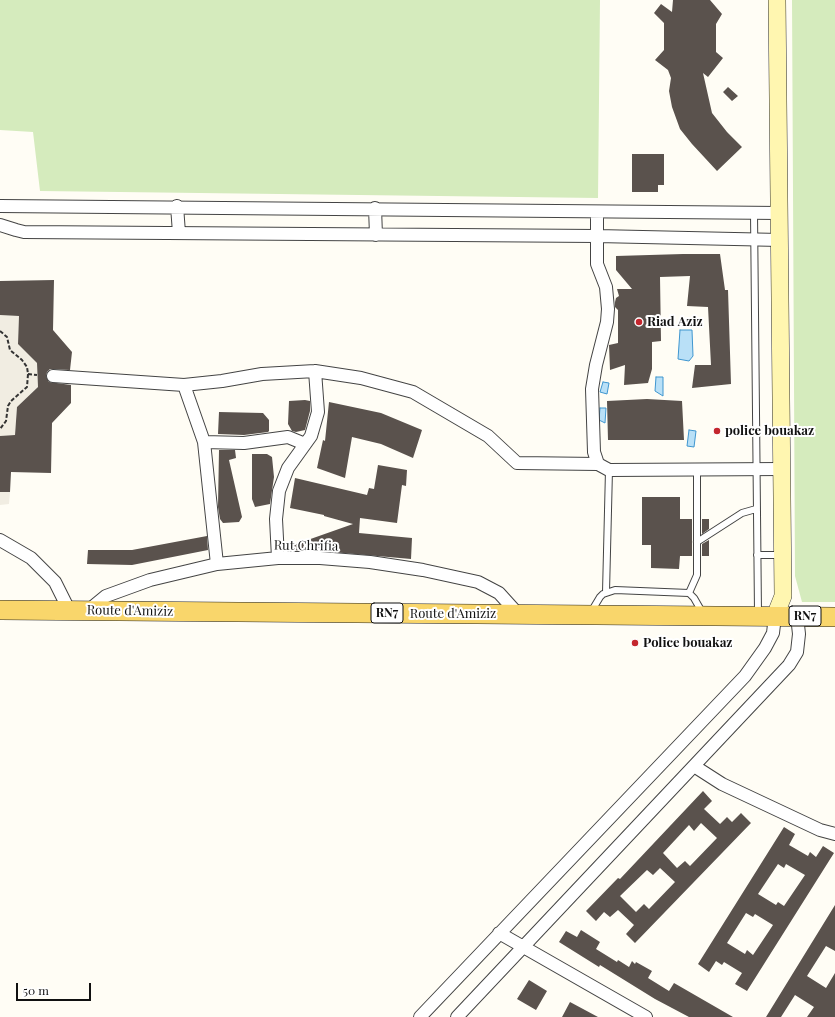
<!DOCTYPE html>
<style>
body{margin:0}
#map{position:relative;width:835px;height:1017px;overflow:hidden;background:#fffdf5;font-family:"Playfair Display",serif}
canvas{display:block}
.scale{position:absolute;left:16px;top:983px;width:75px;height:18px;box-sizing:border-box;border:2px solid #111;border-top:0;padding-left:5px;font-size:12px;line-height:14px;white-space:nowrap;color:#111;-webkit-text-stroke:3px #fff;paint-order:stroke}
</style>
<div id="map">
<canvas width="835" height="1017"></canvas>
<div class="scale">50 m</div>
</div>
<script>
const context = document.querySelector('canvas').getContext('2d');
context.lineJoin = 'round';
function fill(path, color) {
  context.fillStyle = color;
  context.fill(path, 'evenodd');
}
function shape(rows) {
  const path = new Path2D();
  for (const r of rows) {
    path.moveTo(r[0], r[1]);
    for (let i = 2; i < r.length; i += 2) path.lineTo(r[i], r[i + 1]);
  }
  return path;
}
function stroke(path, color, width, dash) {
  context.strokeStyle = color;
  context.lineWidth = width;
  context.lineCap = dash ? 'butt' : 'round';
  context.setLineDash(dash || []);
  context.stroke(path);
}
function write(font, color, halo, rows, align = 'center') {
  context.font = font + ' "Playfair Display",serif';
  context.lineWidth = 4;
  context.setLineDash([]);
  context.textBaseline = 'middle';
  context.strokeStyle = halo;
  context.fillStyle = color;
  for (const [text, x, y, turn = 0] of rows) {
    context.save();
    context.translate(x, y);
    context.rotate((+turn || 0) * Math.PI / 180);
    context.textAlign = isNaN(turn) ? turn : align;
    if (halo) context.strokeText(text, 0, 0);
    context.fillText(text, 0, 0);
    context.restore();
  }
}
const green = shape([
 [0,0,600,0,598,198,40,191,33,132,0,130],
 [792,0,835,0,835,602,802,602,795,576]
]);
const plaza = shape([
 [0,315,19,316,18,344,37,363,38,387,17,407,15,435,0,436],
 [0,490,10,492,9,504,0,505]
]);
const water = shape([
 [680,330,692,330,693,356,689,361,678,359,680,330],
 [656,377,663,377,663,396,655,391,656,377],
 [603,382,609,383,607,394,600,392,603,382],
 [600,408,606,408,605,423,599,420,600,408],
 [689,430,696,431,694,447,687,446,689,430]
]);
const building = shape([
 [673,0,710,0,722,14,716,24,716,52,723,58,708,77,703,73,712,113,727,132,742,147,717,171,692,144,680,129,672,107,669,91,671,78,668,70,655,60,664,50,664,23,654,13,661,4,672,12],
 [728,87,738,96,732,101,723,92],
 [632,154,664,154,664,185,658,185,658,192,632,192],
 [683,254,720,254,725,290,728,290,731,384,692,388,695,365,711,365,708,307,687,306,690,276,660,277,661,341,652,342,652,369,648,383,624,385,625,365,610,370,609,345,618,343,618,310,615,307,615,302,616,298,619,296,617,289,632,289,616,270,616,256],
 [54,280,53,330,72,352,70,370,50,369,47,372,46,376,49,382,71,385,71,403,52,423,51,473,11,472,10,492,0,492,0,436,15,435,17,407,38,387,37,363,18,344,19,316,0,315,0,281],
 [647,399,682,401,684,440,608,440,607,401],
 [305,400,310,401,310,411,305,430,296,432,292,431,288,424,289,401],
 [329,402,381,413,422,430,413,458,381,444,352,437,345,478,317,468,323,440,325,441],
 [219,412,263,413,269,420,269,431,268,432,244,435,218,434],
 [219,450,235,450,236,458,229,460,242,517,239,522,223,523,220,519,218,507],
 [252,454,267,454,272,457,274,477,270,504,255,507,252,499],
 [378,465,407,470,406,486,402,485,397,523,360,518,359,533,412,538,411,559,321,551,285,550,285,548,353,524,324,516,324,515,290,508,295,478,367,495,369,488,374,489],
 [642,497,680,497,680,519,692,519,692,556,680,556,679,569,651,568,651,545,642,545],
 [702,519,709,519,709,529,702,534],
 [207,536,208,550,132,565,87,564,88,550,132,550],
 [709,540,709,556,702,556,702,544],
 [703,791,712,801,704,809,720,824,727,817,732,822,741,813,751,823,635,943,626,934,634,925,618,910,610,917,604,912,596,921,586,911,618,878,620,879],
 [701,823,717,838,690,866,685,861,677,868,663,853,689,825,694,831],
 [660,868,675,882,649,909,644,904,636,912,620,896,647,870,653,875],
 [784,827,795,834,789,845,808,856,810,852,816,857,823,846,834,853,747,991,735,984,742,973,724,962,722,965,716,961,709,972,698,964],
 [778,864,784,868,786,864,805,875,784,906,778,902,776,905,758,894],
 [746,913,753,917,755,914,773,925,753,955,747,950,745,954,727,943],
 [835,905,835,951,826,946,807,976,826,988,835,973,835,1017,807,1017,814,1007,795,995,781,1017,766,1017],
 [581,930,600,942,596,949,617,962,618,960,629,967,632,961,635,964,636,962,652,971,648,978,669,991,674,983,733,1017,689,1017,655,999,600,965,599,967,559,942,566,931,577,937],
 [529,980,547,991,536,1010,517,999],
 [570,1002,598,1017,562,1017]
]);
const path = shape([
 [0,331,7,337,10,350,22,360,27,367,28,374,27,387,11,401,8,406,6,421,0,429],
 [28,374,37,375]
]);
const lane = shape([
 [754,213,758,613],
 [697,542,742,513,756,509],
 [757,555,781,555],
 [606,592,609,470],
 [689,593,697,575,697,469],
 [591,612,600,597,603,594,615,590,689,593,694,598,702,612]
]);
const street = shape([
 [0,206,779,213],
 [177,206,179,233],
 [375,208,376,235],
 [597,212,597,264,606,287,608,309,607,322,596,365,592,389,594,452,598,464],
 [0,225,16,230,24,232,597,236,780,240],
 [53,376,184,385,222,381,262,374,315,371,361,378,413,392,488,436,517,463,598,464,609,470,782,469],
 [184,385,204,442,217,564],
 [204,442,244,443,288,437,305,444],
 [0,540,31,558,55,582,69,610],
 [278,558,276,519,279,491,288,468,311,436,318,412,315,371],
 [89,610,106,596,150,580,217,564,278,558,320,558,370,562,423,570,478,582,499,593,518,614],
 [694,766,722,784,820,830,835,834],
 [499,933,646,1017],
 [420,1017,745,676,765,648,773,633,775,616],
 [457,1017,789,665,797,652,799,634,797,616]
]);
const secondary = shape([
 [775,616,783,596,777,0]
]);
const primary = shape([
 [0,610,835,617]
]);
const markers = [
 [639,322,4,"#c4262e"],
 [717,431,4,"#c4262e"],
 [635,643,4,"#c4262e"]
];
const shields = [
 [387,613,32],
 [805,616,32]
];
const shieldNames = [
 ["RN7",387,613],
 ["RN7",805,616]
];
const poiNames = [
 ["Riad Aziz",647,322],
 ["police bouakaz",725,431],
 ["Police bouakaz",643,643]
];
const streetNames = [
 ["Rut Chrifia",306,546,1],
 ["Route d'Amiziz",130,611,1],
 ["Route d'Amiziz",453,614]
];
fill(green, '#d5ebbd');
fill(plaza, '#f1ede2');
fill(water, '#b9e0f7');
stroke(water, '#3f96cf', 1);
fill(building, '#5a524d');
stroke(lane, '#444', 8);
stroke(street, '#444', 14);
stroke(secondary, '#333', 18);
stroke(primary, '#222', 20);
stroke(path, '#333', 2, [4, 2]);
stroke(lane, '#fff', 6);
stroke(street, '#fff', 12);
stroke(secondary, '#fff6b0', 17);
stroke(primary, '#f9d66b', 19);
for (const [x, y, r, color] of markers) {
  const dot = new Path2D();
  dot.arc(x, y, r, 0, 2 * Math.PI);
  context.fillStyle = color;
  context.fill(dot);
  stroke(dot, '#fff', 1.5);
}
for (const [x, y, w] of shields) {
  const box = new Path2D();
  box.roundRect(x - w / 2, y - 10, w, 20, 3);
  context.fillStyle = '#fff';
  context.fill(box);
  stroke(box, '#111', 1);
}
write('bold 12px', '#111', null, shieldNames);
write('bold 13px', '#111', '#fff', poiNames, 'left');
write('13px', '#111', '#fff', streetNames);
</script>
